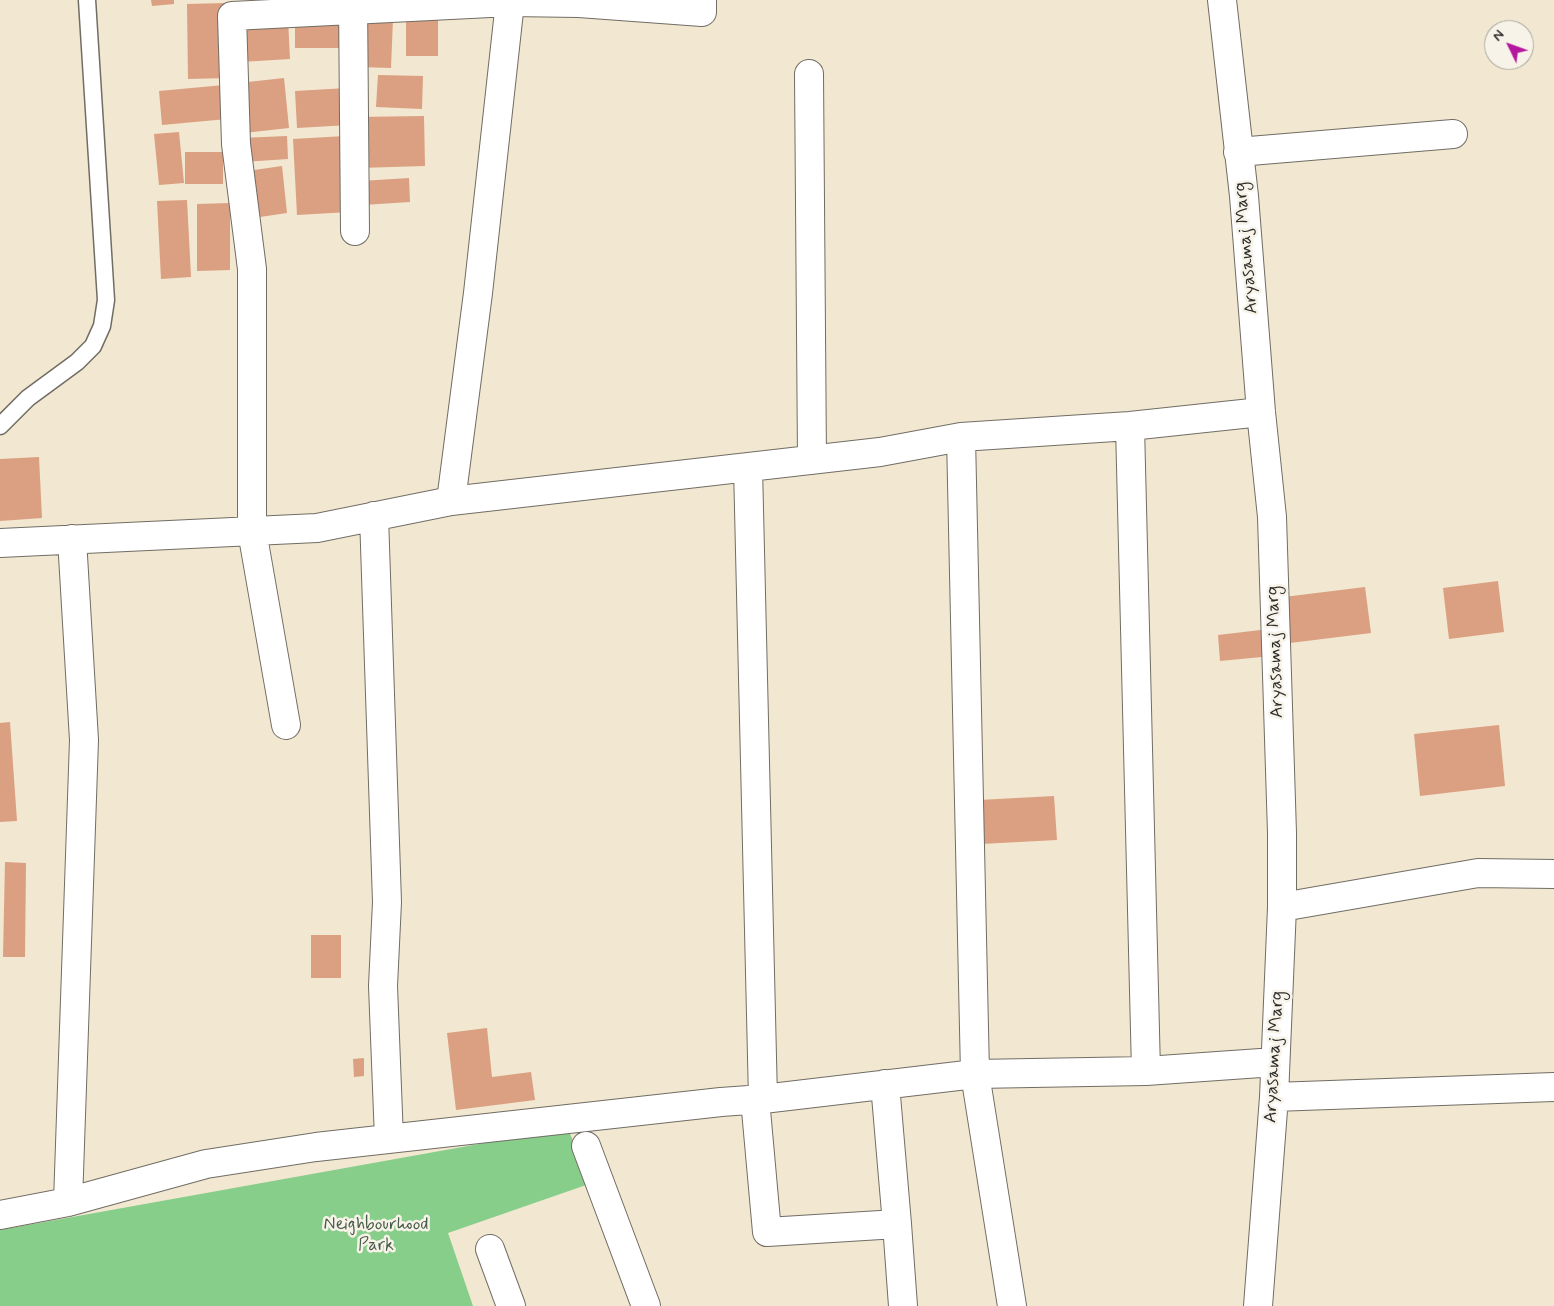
<!DOCTYPE html>
<style>
body{margin:0}
#map{position:relative;width:1554px;height:1306px;overflow:hidden;background:#f2e7d0;font-family:Mynerve,sans-serif}
canvas{display:block}
.north{position:absolute;left:1484px;top:20px;width:50px;height:50px;box-sizing:border-box;background:#f7f3e8;border:1px solid #a5a39c;border-radius:50%;rotate:312deg;font-size:14px;font-weight:700;line-height:20px;text-align:center;color:#2b2b2b}
.north::after{content:'';display:block;margin:auto;width:18px;height:22px;background:#b5179e;clip-path:polygon(50% 0,100% 100%,50% 72%,0 100%)}
</style>
<div id="map">
<canvas width="1554" height="1306"></canvas>
<div class="north">N</div>
</div>
<script>
const context = document.querySelector('canvas').getContext('2d');
context.lineJoin = 'round';
function fill(path, color) {
  context.fillStyle = color;
  context.fill(path, 'evenodd');
}
function shape(rows) {
  const path = new Path2D();
  for (const r of rows) {
    path.moveTo(r[0], r[1]);
    for (let i = 2; i < r.length; i += 2) path.lineTo(r[i], r[i + 1]);
  }
  return path;
}
function stroke(path, color, width, dash) {
  context.strokeStyle = color;
  context.lineWidth = width;
  context.lineCap = dash ? 'butt' : 'round';
  context.setLineDash(dash || []);
  context.stroke(path);
}
function write(font, color, halo, rows, align = 'center') {
  context.font = font + ' Mynerve,sans-serif';
  context.lineWidth = 5;
  context.setLineDash([]);
  context.textBaseline = 'middle';
  context.strokeStyle = halo;
  context.fillStyle = color;
  for (const [text, x, y, turn = 0] of rows) {
    context.save();
    context.translate(x, y);
    context.rotate((+turn || 0) * Math.PI / 180);
    context.textAlign = isNaN(turn) ? turn : align;
    if (halo) context.strokeText(text, 0, 0);
    context.fillText(text, 0, 0);
    context.restore();
  }
}
const green = shape([
 [568,1128,589,1184,448,1233,473,1306,0,1306,0,1230]
]);
const building = shape([
 [151,0,174,0,174,4,152,6],
 [226,3,228,78,188,79,187,4],
 [406,11,438,11,438,56,406,56],
 [349,18,349,48,295,48,295,19],
 [361,18,393,19,391,68,359,67],
 [288,20,290,59,241,62,239,22],
 [378,75,423,76,422,109,376,107],
 [284,78,289,128,244,133,239,83],
 [224,85,227,119,162,125,159,91],
 [347,88,349,125,297,128,295,91],
 [424,116,425,166,358,168,357,117],
 [179,132,184,183,159,185,154,134],
 [287,136,288,159,243,162,241,138],
 [345,136,349,212,297,215,293,139],
 [185,152,223,152,223,184,185,184],
 [282,166,287,213,253,218,247,171],
 [409,178,410,202,363,205,361,181],
 [187,200,191,277,161,279,157,201],
 [230,203,230,270,197,271,197,204],
 [39,457,42,518,0,521,0,459],
 [1498,581,1504,632,1449,639,1443,588],
 [1365,587,1371,633,1290,643,1284,597],
 [1269,629,1272,656,1220,661,1218,635],
 [10,722,17,821,0,822,0,723],
 [1499,725,1505,786,1420,796,1414,734],
 [1054,796,1057,840,981,844,979,800],
 [5,862,26,863,25,957,3,957],
 [311,935,341,935,341,978,311,978],
 [487,1028,492,1077,531,1072,535,1100,456,1110,447,1033],
 [364,1058,364,1076,354,1077,353,1059]
]);
const lane = shape([
 [0,426,28,398,77,362,93,346,102,326,106,300,87,0]
]);
const street = shape([
 [353,0,355,231],
 [1222,0,1244,196,1261,412,1272,517,1282,833,1282,907,1274,1097,1258,1306],
 [510,2,579,3,702,12,702,0],
 [809,74,812,460],
 [1238,152,1453,134],
 [1130,426,1146,1071],
 [961,437,975,1074,1012,1306],
 [748,467,763,1099],
 [374,516,387,902,383,986,389,1139],
 [0,543,317,528,451,501,880,452,961,437,1130,426,1261,412],
 [286,725,252,531,252,269,236,144,232,16,510,2,478,293,451,501],
 [1282,907,1478,873,1554,874],
 [1274,1097,1554,1087],
 [755,1099,767,1232,897,1224,885,1084],
 [586,1146,646,1306],
 [68,1202,84,740,72,539],
 [0,1215,68,1202,206,1164,316,1147,721,1102,763,1099,975,1074,1146,1071,1275,1062],
 [897,1224,903,1306],
 [490,1249,511,1306]
]);
const streetNames = [
 ["Aryasamaj Marg",1247,248,-95],
 ["Aryasamaj Marg",1276,652,-92],
 ["Aryasamaj Marg",1275,1057,-87]
];
const parkNames = [
 ["Neighbourhood",376,1225],
 ["Park",376,1246]
];
fill(green, '#86ce8a');
fill(building, '#db9f81');
stroke(lane, '#716d65', 19);
stroke(street, '#716d65', 30);
stroke(lane, '#fff', 16);
stroke(street, '#fff', 28);
write('18px', '#2b2b2b', '#f7f3e8', streetNames);
write('18px', '#465c48', '#f7f3e8', parkNames);
</script>
